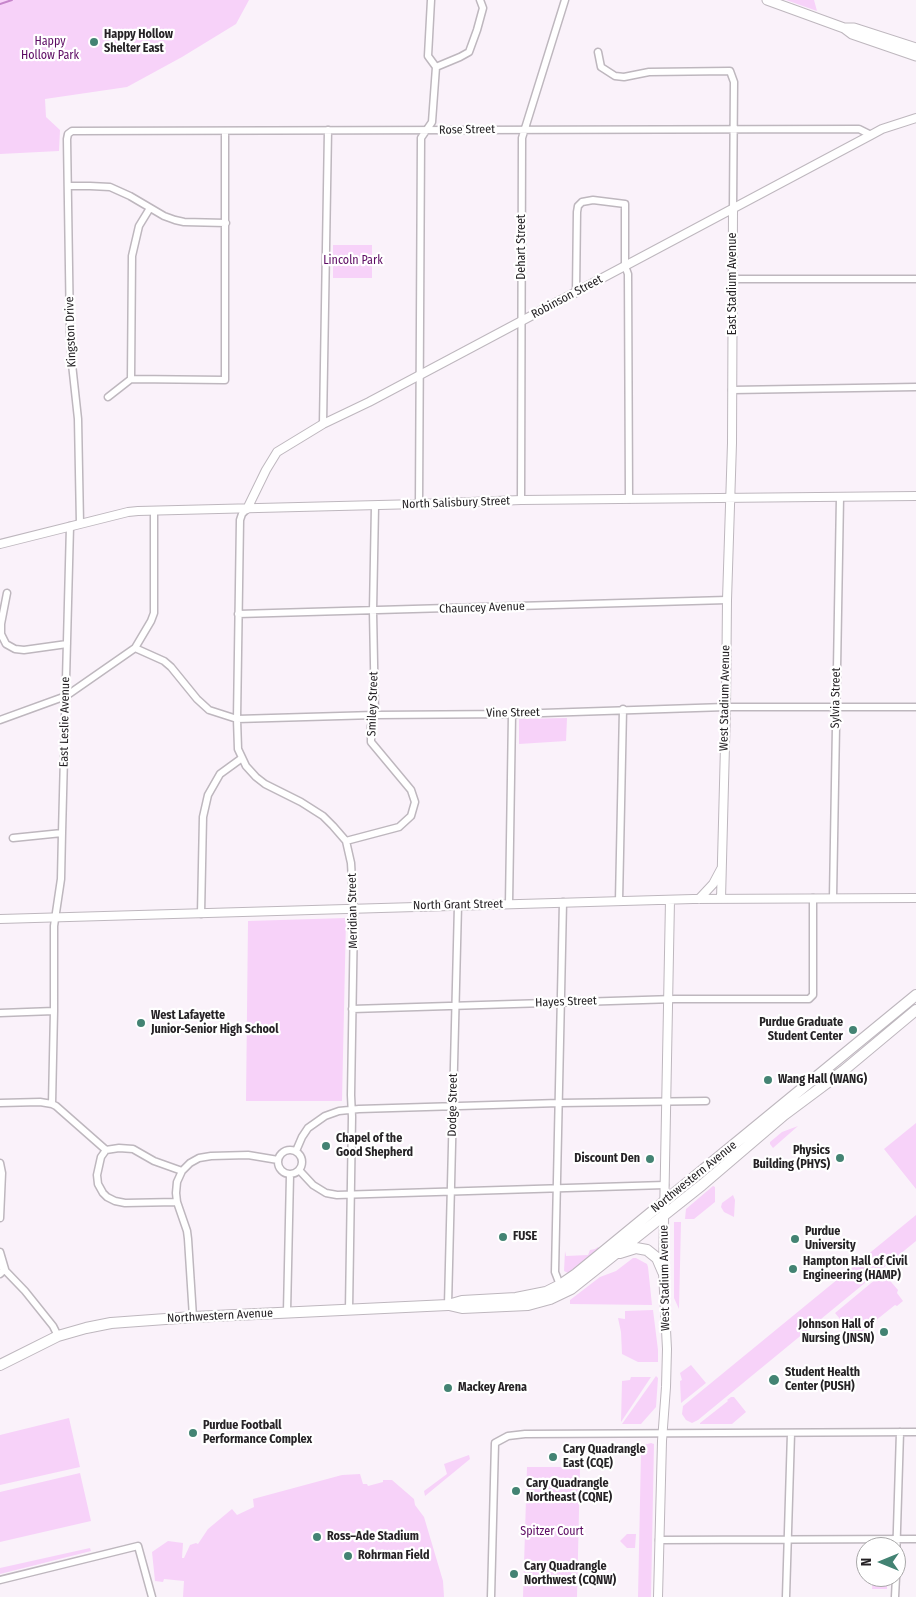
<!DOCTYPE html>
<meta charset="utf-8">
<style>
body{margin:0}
#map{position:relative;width:916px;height:1597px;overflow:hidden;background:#faf2fa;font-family:"Fira Sans Condensed",sans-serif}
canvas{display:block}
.north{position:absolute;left:856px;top:1537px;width:50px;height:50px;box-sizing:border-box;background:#fff;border:1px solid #a8a7a8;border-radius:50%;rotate:270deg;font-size:14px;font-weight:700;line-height:20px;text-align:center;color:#252225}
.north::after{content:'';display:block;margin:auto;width:18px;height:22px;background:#438373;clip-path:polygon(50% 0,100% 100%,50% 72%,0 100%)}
</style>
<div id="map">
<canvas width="916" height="1597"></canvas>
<div class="north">N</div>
</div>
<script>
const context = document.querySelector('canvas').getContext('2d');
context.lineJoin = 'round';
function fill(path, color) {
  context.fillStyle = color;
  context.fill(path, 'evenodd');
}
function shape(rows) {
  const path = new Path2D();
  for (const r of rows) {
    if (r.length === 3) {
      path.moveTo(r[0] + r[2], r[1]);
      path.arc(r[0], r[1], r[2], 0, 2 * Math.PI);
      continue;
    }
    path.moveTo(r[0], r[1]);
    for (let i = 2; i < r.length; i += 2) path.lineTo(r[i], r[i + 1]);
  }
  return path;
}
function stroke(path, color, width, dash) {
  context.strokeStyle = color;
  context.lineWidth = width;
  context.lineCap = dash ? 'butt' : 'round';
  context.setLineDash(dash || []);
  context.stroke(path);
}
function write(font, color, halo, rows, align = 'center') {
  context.font = font + ' "Fira Sans Condensed",sans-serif';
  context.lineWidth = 4.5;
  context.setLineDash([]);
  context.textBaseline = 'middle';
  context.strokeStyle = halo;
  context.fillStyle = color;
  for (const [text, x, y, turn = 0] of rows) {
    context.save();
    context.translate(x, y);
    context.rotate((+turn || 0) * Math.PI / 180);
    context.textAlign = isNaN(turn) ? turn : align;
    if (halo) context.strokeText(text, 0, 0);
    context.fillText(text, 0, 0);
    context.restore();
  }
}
const green = shape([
 [0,0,249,0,236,24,182,57,127,87,45,99,46,117,60,130,59,151,0,154],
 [786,0,814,0,817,11],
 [333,245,372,245,372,278,333,278],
 [567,718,566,741,519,744,519,719],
 [346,918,342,1101,246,1101,248,921],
 [916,1123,916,1189,884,1149],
 [798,1126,773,1148,770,1144,770,1142,782,1132],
 [713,1186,715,1187,715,1202,694,1219,685,1219,686,1209],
 [733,1195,735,1200,734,1217,724,1212,721,1207,722,1203],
 [916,1215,916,1241,698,1420,692,1423,686,1420,682,1414,683,1406],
 [674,1222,681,1222,679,1309,674,1298],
 [598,1247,599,1248,568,1273,564,1271,565,1251,566,1256,588,1255,590,1250,595,1249],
 [633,1258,636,1258,647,1264,648,1267,652,1305,570,1304,570,1300,600,1277,616,1271],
 [882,1274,885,1275,898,1290,897,1293,903,1301,897,1306,895,1305,855,1337,835,1313],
 [653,1310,658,1350,658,1362,638,1362,622,1354,621,1332,618,1318,625,1319,625,1311],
 [691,1365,706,1383,681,1403,680,1381,682,1380,680,1373],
 [656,1376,658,1378,656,1407,641,1424,622,1424],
 [631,1377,651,1377,621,1422,622,1381,630,1380],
 [731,1397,734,1397,746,1412,732,1424,700,1424,700,1423,728,1401,727,1400],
 [69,1418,80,1467,0,1485,0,1435],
 [651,1443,654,1444,651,1597,638,1597,641,1453,644,1445],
 [469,1455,470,1459,425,1496,424,1491,447,1474,444,1464],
 [527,1467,580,1467,577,1597,523,1597],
 [80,1473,91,1521,0,1542,0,1492],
 [360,1474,363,1484,367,1484,368,1486,383,1482,383,1480,392,1480,414,1499,415,1505,424,1517,443,1581,444,1597,183,1597,184,1581,164,1579,163,1582,155,1581,152,1552,168,1541,183,1543,182,1558,184,1558,190,1545,196,1543,198,1544,208,1529,232,1509,237,1515,254,1507,253,1499,342,1475],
 [627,1534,636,1534,635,1548,627,1548,620,1541],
 [90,1548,91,1551,0,1574,0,1568],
 [873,1577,887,1577,887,1589,872,1589]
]);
const stream = shape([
 [0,4,12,0]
]);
const minor = shape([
 [431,0,428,56,436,67,460,57,469,52,477,30,483,8,480,0],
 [598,52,601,67,615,76,624,77,649,72,730,71,734,82,733,209],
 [68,186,90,186,110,187,130,196,164,216,175,220,184,222,226,223],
 [733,279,916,279],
 [576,293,577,212,578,206,582,202,593,200,625,204,625,266,628,274,629,499],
 [131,379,132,256,139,226,150,208],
 [732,390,916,387],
 [108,397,131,379,225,380,225,131],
 [323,424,328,130],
 [521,500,522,138,565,0],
 [419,504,421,138,432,122,436,67],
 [247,509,242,514,240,520,237,719,238,749,246,766,256,777,265,784,301,802,323,816,333,826,346,841,351,863,354,916,351,1095,352,1117,349,1310],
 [80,524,78,419,72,364,70,332,67,139,68,134,72,131,859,129,871,135],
 [7,593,1,624,1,634,6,644,15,649,24,650,67,644],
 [238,614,727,600],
 [135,648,164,661,171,667,197,699,209,710,237,719,375,715,512,714,726,707,916,707],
 [0,720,66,696,135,648,151,621,154,613,154,511],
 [13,838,62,833],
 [346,841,399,827,411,816,415,802,411,790,371,742,371,726,375,715,373,611,375,506],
 [833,898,840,497],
 [619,901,623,709],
 [509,904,512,714],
 [201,914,203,817,208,795,220,774,242,758],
 [352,1009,675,999,809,999,813,995,813,898],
 [0,1013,54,1011],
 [0,1103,40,1102,52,1104,56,1106,106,1150,119,1148,133,1149,154,1161,182,1171],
 [52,1104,54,1011,54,926,61,879,62,833,70,526],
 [290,1162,12],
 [106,1150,101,1157,97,1175,98,1184,103,1193,107,1197,115,1201,125,1203,177,1202],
 [296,1151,302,1137,308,1128,325,1116,339,1111,359,1109,559,1103,706,1101],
 [0,1163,2,1173,0,1218],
 [300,1171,313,1185,326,1193,337,1195,665,1185],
 [0,1252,5,1269,0,1274],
 [0,1265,25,1291,53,1326,58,1336],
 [560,1285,555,1272,563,902],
 [448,1305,458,905],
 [287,1312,290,1175],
 [193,1317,188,1239,187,1231,177,1202,176,1193,177,1182,182,1171,190,1163,199,1158,211,1156,248,1155,278,1160],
 [659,1540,916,1539],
 [896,1561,900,1432],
 [0,1580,138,1546,152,1597],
 [491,1597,495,1443,508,1436,525,1434,916,1432],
 [786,1597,791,1433],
 [895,1597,896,1577]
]);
const tertiary = shape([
 [247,509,266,470,277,452,323,424,369,402,467,350,871,135,882,129,916,118],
 [0,544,128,512,138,511,419,504,521,500,916,496],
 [699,899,713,884,721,869],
 [721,899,726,707,727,600,732,443,733,209],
 [0,919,693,899,916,898],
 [658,1597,662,1441,666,1387,667,1349,663,1272,670,900]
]);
const secondary = shape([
 [767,0,844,28,854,28,916,48],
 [844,28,852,34,916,56]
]);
const primary = shape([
 [620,1253,636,1248,647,1250,657,1258,663,1272],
 [449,1305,462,1308,528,1305,550,1299,571,1289,702,1185,784,1115,843,1071,916,1010],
 [0,1365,58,1336,86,1328,111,1323,193,1317,448,1305,462,1301,516,1298,546,1292,560,1285,576,1274,916,995]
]);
const markers = [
 [94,42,5,"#438373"],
 [141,1023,5,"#438373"],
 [853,1030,5,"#438373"],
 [768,1080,5,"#438373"],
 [326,1146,5,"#438373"],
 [840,1158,5,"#438373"],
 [650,1159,5,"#438373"],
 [503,1237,5,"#438373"],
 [795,1239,5,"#438373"],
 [793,1269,5,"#438373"],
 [884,1332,5,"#438373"],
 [774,1380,6,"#438373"],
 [448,1388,5,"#438373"],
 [193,1433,5,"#438373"],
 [553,1457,5,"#438373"],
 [516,1491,5,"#438373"],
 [317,1537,5,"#438373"],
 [348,1556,5,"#438373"],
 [514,1574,5,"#438373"]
];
const poiNames = [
 ["Happy Hollow",104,35],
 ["Shelter East",104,49],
 ["West Lafayette",151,1016],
 ["Junior-Senior High School",151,1030],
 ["Purdue Graduate",843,1023,"right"],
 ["Student Center",843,1037,"right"],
 ["Wang Hall (WANG)",778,1080],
 ["Chapel of the",336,1139],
 ["Good Shepherd",336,1153],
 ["Physics",830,1151,"right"],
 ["Building (PHYS)",830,1165,"right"],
 ["Discount Den",640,1159,"right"],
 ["Purdue",805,1232],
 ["University",805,1246],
 ["FUSE",513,1237],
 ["Hampton Hall of Civil",803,1262],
 ["Engineering (HAMP)",803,1276],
 ["Johnson Hall of",874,1325,"right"],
 ["Nursing (JNSN)",874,1339,"right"],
 ["Student Health",785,1373],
 ["Center (PUSH)",785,1387],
 ["Mackey Arena",458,1388],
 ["Purdue Football",203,1426],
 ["Performance Complex",203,1440],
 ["Cary Quadrangle",563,1450],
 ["East (CQE)",563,1464],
 ["Cary Quadrangle",526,1484],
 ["Northeast (CQNE)",526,1498],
 ["Ross–Ade Stadium",327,1537],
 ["Rohrman Field",358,1556],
 ["Cary Quadrangle",524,1567],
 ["Northwest (CQNW)",524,1581]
];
const parkNames = [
 ["Happy",50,42],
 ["Hollow Park",50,56],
 ["Lincoln Park",353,261],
 ["Spitzer Court",552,1532]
];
const streetNames = [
 ["Rose Street",467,130,-1],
 ["Dehart Street",522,247,-90],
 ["East Stadium Avenue",733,284,-90],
 ["Robinson Street",567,297,-28],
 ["Kingston Drive",71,332,-92],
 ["North Salisbury Street",456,503,-2],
 ["Chauncey Avenue",482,608,-2],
 ["West Stadium Avenue",725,698,-89],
 ["Sylvia Street",836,698,-89],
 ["Smiley Street",373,704,-88],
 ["Vine Street",513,713,-1],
 ["East Leslie Avenue",65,722,-89],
 ["North Grant Street",458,905,-1],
 ["Meridian Street",353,911,-91],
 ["Hayes Street",566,1002,-2],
 ["Dodge Street",453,1105,-89],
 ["Northwestern Avenue",694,1177,-39],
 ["West Stadium Avenue",665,1278,-91],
 ["Northwestern Avenue",220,1316,-3]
];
fill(green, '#f7d2f9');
stroke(stream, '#c686cb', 2);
stroke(minor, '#beb7be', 9);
stroke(tertiary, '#beb7be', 10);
stroke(secondary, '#beb7be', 11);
stroke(primary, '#beb7be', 12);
stroke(minor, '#fff', 6);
stroke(tertiary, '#fff', 8);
stroke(secondary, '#fff', 9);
stroke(primary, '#fff', 10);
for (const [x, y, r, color] of markers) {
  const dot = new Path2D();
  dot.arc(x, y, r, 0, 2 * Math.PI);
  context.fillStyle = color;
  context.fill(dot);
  stroke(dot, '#fff', 2);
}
write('bold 12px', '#252225', '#fff', poiNames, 'left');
write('12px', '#5d0b63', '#fff', parkNames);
write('12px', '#252225', '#fff', streetNames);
</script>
